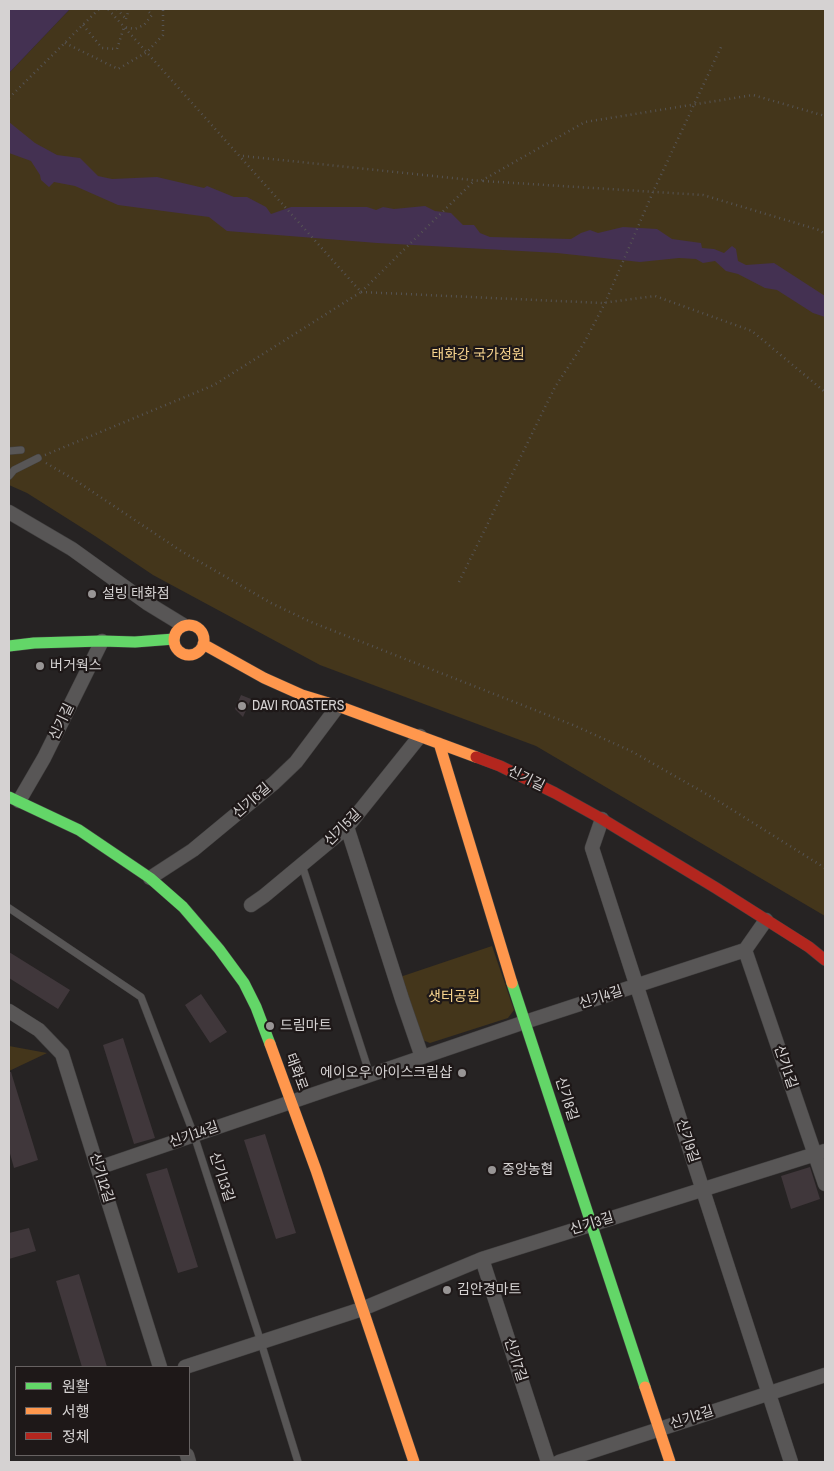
<!DOCTYPE html>
<meta charset="utf-8">
<style>
body{margin:0}
#map{position:relative;width:834px;height:1471px;overflow:hidden;background:#262323;font-family:"Archivo Narrow","Noto Sans KR",sans-serif}
canvas{display:block}
.frame{position:absolute;inset:0;border:10px solid #d5d2d2;pointer-events:none}
.legend{position:absolute;left:15px;top:1366px;width:175px;height:90px;box-sizing:border-box;background:#1e1818;border:1px solid #676262;margin:0;padding:6px 9px;list-style:none;font-size:15px;color:#d5d2d2}
.legend li{display:flex;align-items:center;gap:10px;height:25px}
.legend b{width:25px;border:1px solid #676262}
</style>
<div id="map">
<canvas width="834" height="1471"></canvas>
<div class="frame"></div>
<ul class="legend">
<li><b style="height:6px;background:#63d668"></b>원활</li>
<li><b style="height:6px;background:#ff974d"></b>서행</li>
<li><b style="height:6px;background:#b3261e"></b>정체</li>
</ul>
</div>
<script>
const context = document.querySelector('canvas').getContext('2d');
context.lineJoin = 'round';
function fill(path, color) {
  context.fillStyle = color;
  context.fill(path, 'evenodd');
}
function shape(rows) {
  const path = new Path2D();
  for (const r of rows) {
    if (r.length === 3) {
      path.moveTo(r[0] + r[2], r[1]);
      path.arc(r[0], r[1], r[2], 0, 2 * Math.PI);
      continue;
    }
    path.moveTo(r[0], r[1]);
    for (let i = 2; i < r.length; i += 2) path.lineTo(r[i], r[i + 1]);
  }
  return path;
}
function stroke(path, color, width, dash) {
  context.strokeStyle = color;
  context.lineWidth = width;
  context.lineCap = dash ? 'butt' : 'round';
  context.setLineDash(dash || []);
  context.stroke(path);
}
function write(font, color, halo, rows, align = 'center') {
  context.font = font + ' "Archivo Narrow","Noto Sans KR",sans-serif';
  context.lineWidth = 4.5;
  context.setLineDash([]);
  context.textBaseline = 'middle';
  context.strokeStyle = halo;
  context.fillStyle = color;
  for (const [text, x, y, turn = 0] of rows) {
    context.save();
    context.translate(x, y);
    context.rotate((+turn || 0) * Math.PI / 180);
    context.textAlign = isNaN(turn) ? turn : align;
    if (halo) context.strokeText(text, 0, 0);
    context.fillText(text, 0, 0);
    context.restore();
  }
}
const green = shape([
 [70,9,825,9,825,916,536,746,320,665,153,575,95,536,27,493,9,485,9,73],
 [492,946,514,1010,508,1018,430,1043,420,1039,400,977],
 [9,1046,47,1053,9,1071]
]);
const water = shape([
 [9,9,70,9,9,73],
 [9,122,35,143,57,155,80,158,98,176,112,179,157,177,204,188,207,186,234,197,247,197,266,207,271,214,291,207,367,207,376,210,383,207,394,209,425,206,435,211,451,213,463,225,474,225,480,233,490,237,571,239,581,233,590,230,598,233,623,227,657,229,672,239,701,243,702,248,714,249,724,253,732,246,736,249,738,261,746,265,774,263,825,296,825,317,813,313,777,290,765,288,738,274,726,271,715,261,703,263,696,259,679,258,640,262,557,253,377,243,227,231,209,217,118,205,75,186,54,182,49,187,41,180,40,175,31,161,9,153]
]);
const building = shape([
 [241,695,251,699,243,717,235,709],
 [9,952,70,990,58,1009,9,978],
 [201,994,227,1032,210,1043,185,1005],
 [123,1038,155,1138,134,1144,103,1045],
 [9,1072,11,1072,38,1160,14,1168,9,1150],
 [265,1134,296,1233,276,1239,244,1140],
 [810,1167,820,1199,791,1209,781,1176],
 [167,1168,198,1267,178,1273,146,1174],
 [29,1228,36,1251,9,1259,9,1233],
 [79,1274,107,1367,82,1367,56,1281]
]);
const path = shape([
 [117,9,126,19],
 [126,19,129,9],
 [83,25,102,48,117,49,124,27,135,29,144,25,152,15,146,9],
 [65,43,118,69,147,52,163,35,163,9],
 [9,98,99,9],
 [243,156,481,181,585,122,753,95,825,116],
 [483,181,703,195,819,230,825,234],
 [361,292,602,303,655,296,752,331,825,392],
 [361,292,474,181],
 [45,455,214,385,361,292,108,9],
 [46,463,75,480,181,551,271,603,311,622,573,725,631,751,715,799,825,868],
 [459,582,555,387,584,343,605,303,653,192,722,45]
]);
const lane = shape([
 [9,451,21,450],
 [9,476,14,470,38,458],
 [302,865,370,1075],
 [9,908,141,997,194,1135,259,1336,298,1462]
]);
const street = shape([
 [9,512,72,549,147,603,183,625],
 [19,801,44,758,102,641],
 [602,819,592,848,791,1462],
 [347,827,402,999,422,1057],
 [150,878,193,850,274,783,296,762,338,706],
 [251,905,264,896,347,827,420,736],
 [745,950,825,1184],
 [9,1011,39,1030,62,1054,160,1367],
 [98,1168,525,1022,745,950,766,920],
 [482,1259,548,1462],
 [185,1367,362,1309,482,1259,825,1151],
 [187,1455,189,1462],
 [559,1462,825,1375]
]);
const fast = shape([
 [9,646,34,643,102,641,135,642,174,639],
 [9,797,79,830,150,878,183,907,219,949,244,983,256,1007,270,1044],
 [512,983,645,1387]
]);
const slow = shape([
 [189,640,15],
 [203,644,264,678,302,695,338,706,476,757],
 [439,743,512,983],
 [270,1044,316,1170,414,1462],
 [645,1387,670,1462]
]);
const jam = shape([
 [476,757,500,766,555,793,602,819,716,888,809,947,825,960]
]);
const markers = [
 [92,594,5,"#989595"],
 [40,666,5,"#989595"],
 [242,706,5,"#989595"],
 [270,1026,5,"#989595"],
 [462,1073,5,"#989595"],
 [492,1170,5,"#989595"],
 [447,1290,5,"#989595"]
];
const parkNames = [
 ["태화강 국가정원",478,355],
 ["샛터공원",454,997]
];
const poiNames = [
 ["설빙 태화점",102,594],
 ["버거웍스",50,666],
 ["DAVI ROASTERS",252,706],
 ["드림마트",280,1026],
 ["에이오우 아이스크림샵",452,1073,"right"],
 ["중앙농협",502,1170],
 ["김안경마트",457,1290]
];
const streetNames = [
 ["신기길",62,722,-64],
 ["신기길",526,779,26],
 ["신기6길",252,801,-41],
 ["신기5길",343,828,-45],
 ["신기4길",601,998,-18],
 ["신기1길",785,1067,71],
 ["태화로",296,1072,70],
 ["신기8길",566,1099,72],
 ["신기14길",194,1135,-19],
 ["신기9길",687,1141,72],
 ["신기13길",221,1177,72],
 ["신기12길",101,1178,73],
 ["신기3길",592,1224,-17],
 ["신기7길",515,1360,72],
 ["신기2길",692,1418,-18]
];
fill(green, '#44361b');
fill(water, '#443152');
fill(building, '#40373b');
stroke(lane, '#424040', 8);
stroke(street, '#424040', 15);
stroke(fast, '#424040', 12);
stroke(slow, '#424040', 12);
stroke(jam, '#424040', 12);
stroke(path, '#565454', 2.5, [1, 4]);
stroke(lane, '#585656', 7);
stroke(street, '#585656', 14);
stroke(fast, '#63d668', 11);
stroke(slow, '#ff974d', 11);
stroke(jam, '#b3261e', 11);
for (const [x, y, r, color] of markers) {
  const dot = new Path2D();
  dot.arc(x, y, r, 0, 2 * Math.PI);
  context.fillStyle = color;
  context.fill(dot);
  stroke(dot, '#1e1818', 2);
}
write('14px', '#f8d48e', '#1e1818', parkNames);
write('14px', '#d5d2d2', '#1e1818', poiNames, 'left');
write('14px', '#d5d2d2', '#1e1818', streetNames);
</script>
